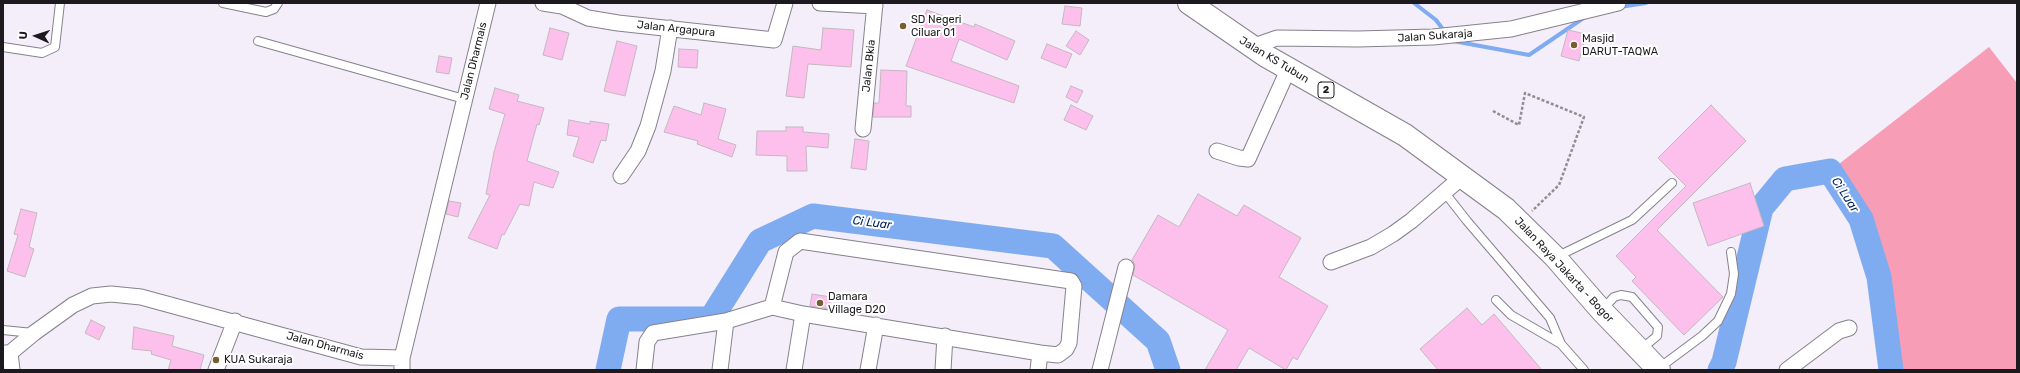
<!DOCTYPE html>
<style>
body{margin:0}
#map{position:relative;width:2020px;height:373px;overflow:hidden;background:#f4edfa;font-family:Rubik,sans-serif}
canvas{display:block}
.frame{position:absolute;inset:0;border:4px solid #1c1a1e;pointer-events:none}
.north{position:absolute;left:16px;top:16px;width:40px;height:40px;-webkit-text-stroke:3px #fff;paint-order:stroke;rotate:273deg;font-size:11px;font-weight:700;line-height:16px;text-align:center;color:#1c1a1e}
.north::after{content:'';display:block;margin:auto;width:14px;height:18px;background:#1c1a1e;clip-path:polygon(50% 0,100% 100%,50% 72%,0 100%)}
</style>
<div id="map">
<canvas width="2020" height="373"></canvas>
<div class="frame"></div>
<div class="north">U</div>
</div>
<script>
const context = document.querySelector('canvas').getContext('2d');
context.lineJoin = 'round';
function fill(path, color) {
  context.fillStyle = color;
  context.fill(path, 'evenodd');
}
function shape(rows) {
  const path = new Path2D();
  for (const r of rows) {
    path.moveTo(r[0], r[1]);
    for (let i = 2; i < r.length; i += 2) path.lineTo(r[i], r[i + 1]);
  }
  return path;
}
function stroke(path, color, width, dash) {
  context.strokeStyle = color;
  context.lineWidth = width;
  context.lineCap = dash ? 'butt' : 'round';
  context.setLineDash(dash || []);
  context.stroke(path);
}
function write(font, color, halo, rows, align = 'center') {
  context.font = font + ' Rubik,sans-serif';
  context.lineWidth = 4;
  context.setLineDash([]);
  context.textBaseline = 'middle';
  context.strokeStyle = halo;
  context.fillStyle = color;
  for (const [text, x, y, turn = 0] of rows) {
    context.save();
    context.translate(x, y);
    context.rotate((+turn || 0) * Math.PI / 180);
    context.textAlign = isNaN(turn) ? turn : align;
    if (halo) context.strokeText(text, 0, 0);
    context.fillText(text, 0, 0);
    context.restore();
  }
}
const forest = shape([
 [1989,47,2017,83,2017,370,1891,370,1886,310,1830,171]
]);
const stream = shape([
 [1414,3,1436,20,1445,32],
 [1620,7,1646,3],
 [1453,41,1529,55,1585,17]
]);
const river = shape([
 [608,370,619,319,711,319,760,241,813,216,1053,246,1158,341,1168,370],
 [1720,370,1724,362,1761,208,1785,179,1830,171,1861,219,1879,277,1891,370]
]);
const building = shape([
 [1065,6,1082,8,1080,26,1062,24,1065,6],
 [927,10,974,27,975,24,1015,41,1007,60,959,39,951,61,1019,86,1014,103,906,66,927,10],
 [550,28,569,33,562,60,543,55,550,28],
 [823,28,854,30,851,67,808,64,804,98,786,96,793,46,821,50,823,28],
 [1568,30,1586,34,1579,61,1561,56,1568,30],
 [1076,31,1089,40,1080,55,1066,46,1076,31],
 [617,41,637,46,625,96,604,91,617,41],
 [1047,44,1072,54,1066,68,1041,58,1047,44],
 [679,49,698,50,697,68,678,67,679,49],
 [439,56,452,58,449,74,436,72,439,56],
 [881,70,907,71,906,106,911,106,911,117,873,117,874,103,879,103,881,70],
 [1071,86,1083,91,1077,103,1066,97,1071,86],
 [495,88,519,95,517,101,544,108,539,125,537,124,527,161,559,172,553,188,534,182,529,206,520,204,504,235,502,234,497,249,468,238,490,195,486,194,494,152,505,114,489,109,495,88],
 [704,103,726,109,718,139,736,145,732,157,697,144,698,141,664,132,674,106,701,115,704,103],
 [1071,105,1093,116,1086,130,1064,120,1071,105],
 [1711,105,1746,141,1657,230,1723,297,1684,335,1632,281,1636,277,1616,256,1686,186,1658,158,1711,105],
 [569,120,590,124,590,121,609,124,606,141,601,140,593,163,573,156,579,137,567,135,569,120],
 [786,127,803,127,803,132,829,134,828,148,806,146,807,171,787,171,787,156,756,155,757,131,786,131,786,127],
 [855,139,869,141,866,170,851,168,855,139],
 [1750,183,1764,226,1708,246,1693,203,1750,183],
 [1198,194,1237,216,1244,205,1301,238,1279,277,1328,306,1297,360,1293,357,1286,370,1249,348,1236,370,1205,370,1228,330,1133,275,1135,265,1132,260,1158,215,1179,227,1198,194],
 [449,201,461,203,458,217,446,214,449,201],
 [21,209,37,213,29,247,34,249,25,277,7,271,18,235,14,234,21,209],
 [812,294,831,297,829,309,810,306,812,294],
 [1467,308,1482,325,1494,314,1542,370,1438,370,1420,349,1467,308],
 [91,320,105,327,99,340,85,333,91,320],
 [134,327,174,336,172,346,204,355,200,370,168,370,171,360,151,354,152,351,132,349,134,327]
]);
const path = shape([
 [1493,111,1519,125,1525,93,1584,117,1559,185,1532,211]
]);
const service = shape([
 [223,3,266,12,274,9,278,3],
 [258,41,464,99],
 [3,47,42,53,55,47,60,3],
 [1445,193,1467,221,1550,318,1561,344,1584,370],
 [1556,257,1632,220,1672,183],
 [1496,300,1511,315,1561,344],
 [1602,310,1614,297,1621,295,1632,297,1658,327,1657,336,1640,350],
 [3,330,33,333],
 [1659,368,1702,336,1718,321,1731,294,1734,274,1731,252]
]);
const minor = shape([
 [543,3,562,6,588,18,618,23,774,40,785,3],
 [820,3,875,6],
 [1251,47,1277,38,1358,39,1433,37,1511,29,1618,3],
 [863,129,875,3],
 [1217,151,1239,158,1248,159,1288,70],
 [621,176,638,151,648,126,663,71,670,28],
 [1331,262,1371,247,1393,234,1411,221,1463,176],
 [772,307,803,314,1040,353],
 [3,353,10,353,34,333,73,305,92,296,111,294,141,297,361,357,402,358],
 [10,353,12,370],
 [216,370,235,321],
 [402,370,402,358,488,3],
 [644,370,647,342,653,333,726,321,772,307,786,252,800,241,1071,281,1074,286,1069,343,1066,349,1058,355,1040,353,1038,370],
 [720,370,726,321],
 [794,370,803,314],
 [868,370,876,325],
 [943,370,945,336],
 [1100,370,1126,267],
 [1787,370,1839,331,1849,328]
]);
const trunk = shape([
 [1189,3,1266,56,1405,135,1506,209,1555,257,1601,310,1659,370]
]);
const markers = [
 [903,26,4,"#785e2f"],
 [1574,45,4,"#785e2f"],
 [820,303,4,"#785e2f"],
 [216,360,4,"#785e2f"]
];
const shields = [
 [1326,90,16]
];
const shieldNames = [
 ["2",1326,90]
];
const poiNames = [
 ["SD Negeri",911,20],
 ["Ciluar 01",911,33],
 ["Masjid",1582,39],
 ["DARUT-TAQWA",1582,52],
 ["Damara",828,297],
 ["Village D20",828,310],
 ["KUA Sukaraja",224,360]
];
const streetNames = [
 ["Jalan Argapura",676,29,6],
 ["Jalan Sukaraja",1435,36,-4],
 ["Jalan KS Tubun",1274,60,31],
 ["Jalan Dharmais",474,61,-76],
 ["Jalan Bkia",869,66,-84],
 ["Jalan Raya Jakarta - Bogor",1564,270,47],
 ["Jalan Dharmais",325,346,15]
];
const waterNames = [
 ["Ci Luar",1845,195,57],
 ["Ci Luar",872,223,7]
];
fill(forest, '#f89db6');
stroke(stream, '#7facf1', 4);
stroke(river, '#7facf1', 25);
fill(building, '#fdc0ec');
stroke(building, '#c4b8c0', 1);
stroke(service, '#87818c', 10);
stroke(minor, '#87818c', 17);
stroke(trunk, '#87818c', 24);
stroke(path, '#918c95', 2.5, [3, 2]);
stroke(service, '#fff', 8);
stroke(minor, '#fff', 15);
stroke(trunk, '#fff', 22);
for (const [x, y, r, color] of markers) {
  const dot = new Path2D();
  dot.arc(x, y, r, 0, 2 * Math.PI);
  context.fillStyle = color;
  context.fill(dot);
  stroke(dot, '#fff', 1.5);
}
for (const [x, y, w] of shields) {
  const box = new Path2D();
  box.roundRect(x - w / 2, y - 8, w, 16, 3);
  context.fillStyle = '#fff';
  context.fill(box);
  stroke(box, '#1c1a1e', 1);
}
write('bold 10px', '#1c1a1e', null, shieldNames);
write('11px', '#1c1a1e', '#fff', poiNames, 'left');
write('11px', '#1c1a1e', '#fff', streetNames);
write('italic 12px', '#002560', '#fff', waterNames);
</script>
